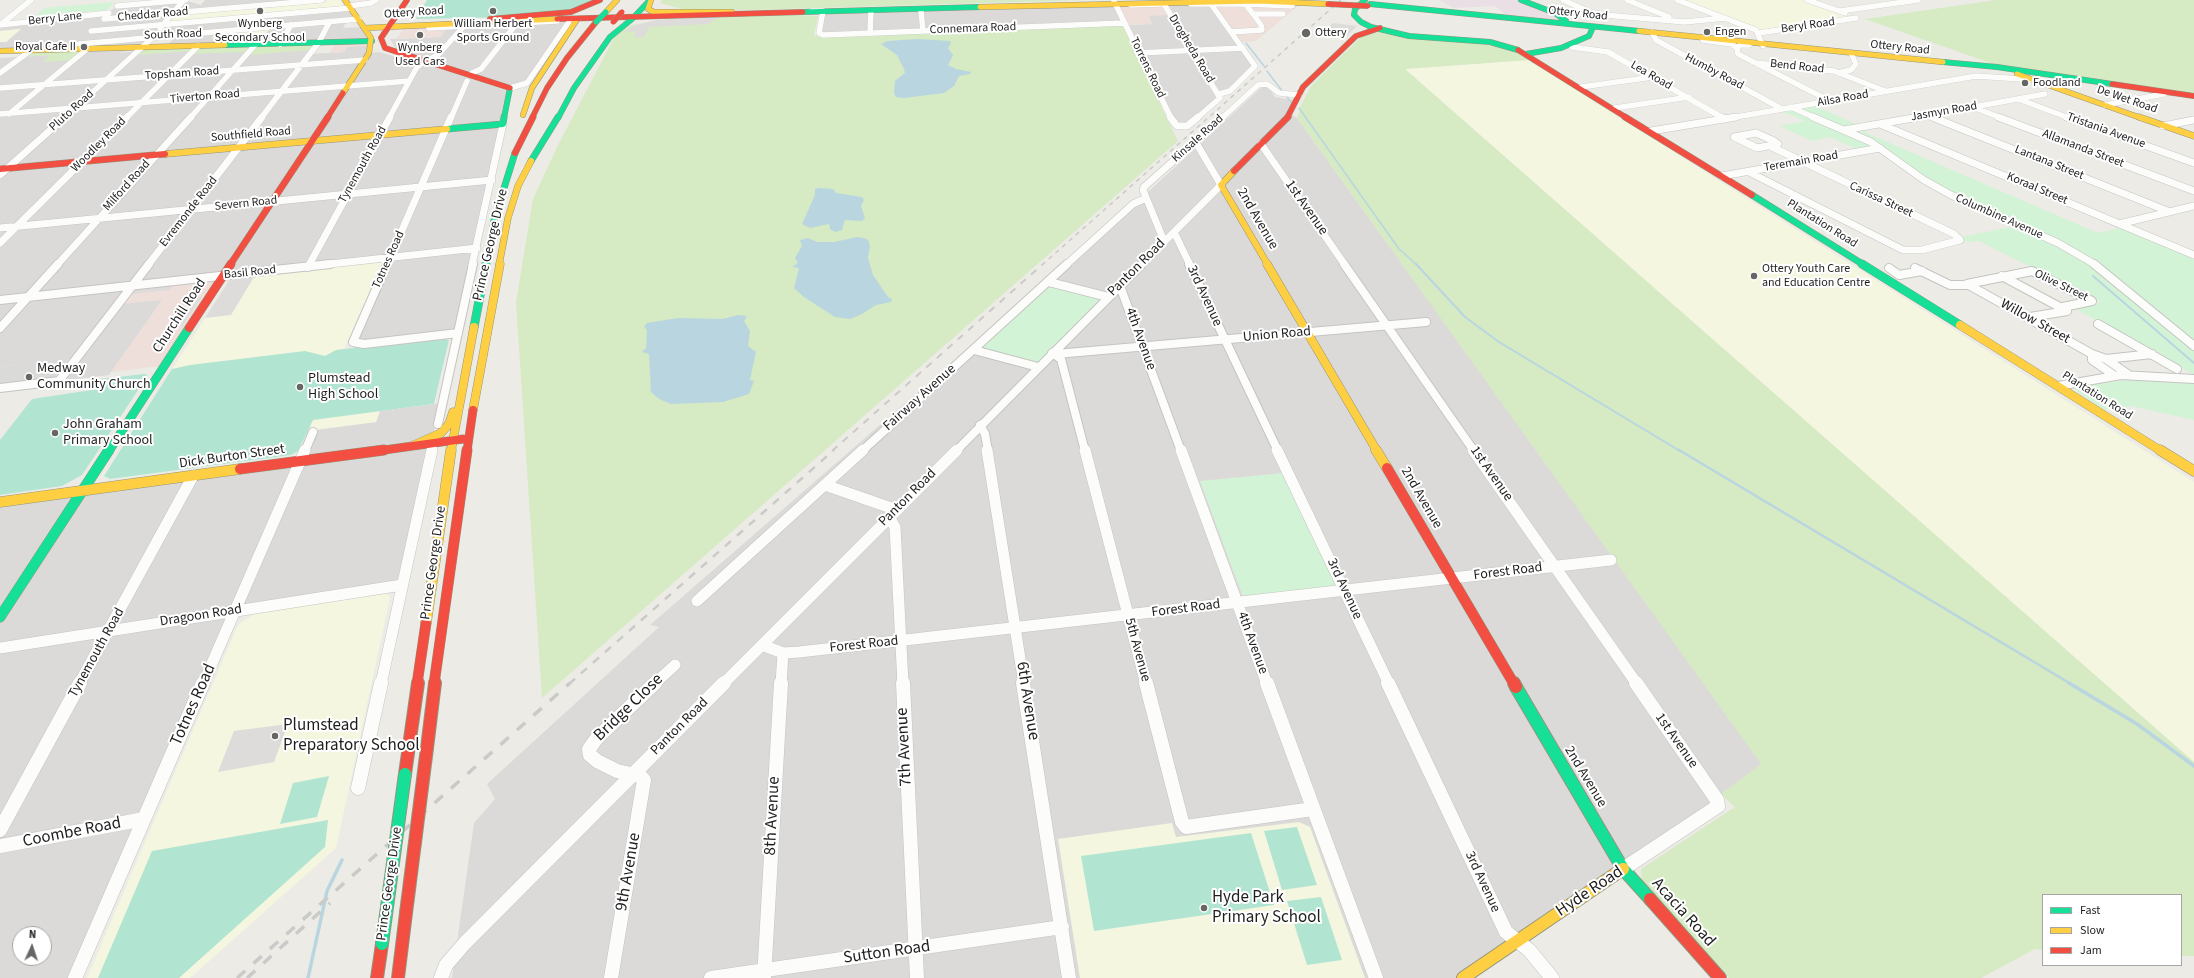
<!DOCTYPE html>
<style>
body{margin:0}
#map{position:relative;width:2194px;height:978px;overflow:hidden;background:#ecebe6;font-family:"Source Sans 3",sans-serif}
canvas{display:block}
.legend{position:absolute;left:2042px;top:894px;width:140px;height:72px;box-sizing:border-box;background:#fff;border:1px solid #a5a5a5;margin:0;padding:5px 7px;list-style:none;font-size:12px;color:#1e1e1e}
.legend li{display:flex;align-items:center;gap:8px;height:20px}
.legend b{width:20px;border:1px solid #a5a5a5}
.north{position:absolute;left:12px;top:926px;width:40px;height:40px;box-sizing:border-box;background:#fff;border:1px solid #a5a5a5;border-radius:50%;rotate:3deg;font-size:11px;font-weight:700;line-height:16px;text-align:center;color:#1e1e1e}
.north::after{content:'';display:block;margin:auto;width:14px;height:18px;background:#666664;clip-path:polygon(50% 0,100% 100%,50% 72%,0 100%)}
</style>
<div id="map">
<canvas width="2194" height="978"></canvas>
<ul class="legend">
<li><b style="height:5px;background:#16e098"></b>Fast</li>
<li><b style="height:5px;background:#ffcf43"></b>Slow</li>
<li><b style="height:5px;background:#f24e42"></b>Jam</li>
</ul>
<div class="north">N</div>
</div>
<script>
const context = document.querySelector('canvas').getContext('2d');
context.lineJoin = 'round';
function fill(path, color) {
  context.fillStyle = color;
  context.fill(path, 'evenodd');
}
function shape(rows) {
  const path = new Path2D();
  for (const r of rows) {
    path.moveTo(r[0], r[1]);
    for (let i = 2; i < r.length; i += 2) path.lineTo(r[i], r[i + 1]);
  }
  return path;
}
function stroke(path, color, width, dash) {
  context.strokeStyle = color;
  context.lineWidth = width;
  context.lineCap = dash ? 'butt' : 'round';
  context.setLineDash(dash || []);
  context.stroke(path);
}
function write(font, color, halo, rows, align = 'center') {
  context.font = font + ' "Source Sans 3",sans-serif';
  context.lineWidth = 4;
  context.setLineDash([]);
  context.textBaseline = 'middle';
  context.strokeStyle = halo;
  context.fillStyle = color;
  for (const [text, x, y, turn = 0] of rows) {
    context.save();
    context.translate(x, y);
    context.rotate((+turn || 0) * Math.PI / 180);
    context.textAlign = isNaN(turn) ? turn : align;
    if (halo) context.strokeText(text, 0, 0);
    context.fillText(text, 0, 0);
    context.restore();
  }
}
const residential = shape([
 [184,0,201,5,205,0,322,0,351,8,358,19,345,24,343,28,364,27,371,41,255,44,271,27,218,32,213,38,227,39,221,45,166,47,173,39,149,41,143,48,117,53,139,51,135,55,194,50,248,52,313,50,310,54,344,52,347,47,371,45,369,53,379,52,421,64,425,63,395,48,390,39,440,37,448,27,565,22,526,83,510,88,457,333,354,343,389,258,131,286,163,300,109,375,59,381,75,359,0,367,0,58,51,55,43,62,87,49,78,44,73,49,0,52,0,42,6,42,20,29,0,31,0,25,109,13,116,6],
 [1164,4,1211,4,1254,64,1189,126,1177,126,1126,25,1152,24,1148,16],
 [1116,5,1125,23,826,35,819,30,822,14],
 [1263,86,1268,86,1275,97,1293,100,1289,113,1297,118,1762,764,1721,794,1717,808,1456,978,452,978,474,823,495,799,487,784,659,627,650,625,1151,189],
 [442,403,432,438,402,585,235,611,74,978,0,978,0,502,300,461,313,430,376,422,380,411],
 [20,934,44,934,44,958,20,958]
]);
const commercial = shape([
 [1164,4,1171,15,1149,16,1152,24,1126,25,1116,5],
 [1211,4,1299,5,1256,41,1238,42],
 [434,26,448,27,440,37,396,39,405,27],
 [359,43,365,45,347,47,344,52,329,53,335,44],
 [215,280,160,366,111,372,162,300,122,304,135,289]
]);
const industrial = shape([
 [1440,0,1521,0,1555,13,1560,18,1542,20,1508,17,1495,6,1453,8]
]);
const education = shape([
 [331,0,340,0,344,7,168,22,175,14,179,13],
 [1684,0,1803,0,1850,18,1762,30],
 [271,28,256,43,223,44,227,39,212,38,217,32,245,30,244,33],
 [21,29,6,42,0,42,0,31],
 [1529,60,2194,482,2194,762,1405,69],
 [379,262,383,263,344,349,440,338,449,340,434,404,380,411,376,422,307,431,298,451,291,455,110,479,104,476,230,279],
 [382,593,388,594,390,598,336,848,190,978,87,978,238,625,255,613],
 [1299,822,1310,827,1365,978,1080,978,1058,839,1172,823,1176,837]
]);
const religious = shape([
 [69,359,55,377,49,379,0,385,0,367]
]);
const grass = shape([
 [662,0,1088,0,749,10,682,9,660,3],
 [1996,0,2194,0,2194,95,1996,65,1865,19],
 [785,15,818,16,814,35,819,36,1116,25,1123,26,1178,141,542,698,516,302,533,199,557,147,616,34,632,25,668,19],
 [1379,32,1407,37,1496,46,1512,50,1529,60,1405,69,2194,762,2194,956,2181,956,2181,895,2043,895,2043,950,2035,949,1981,978,1729,978,1642,882,1641,869,1735,807,1721,794,1761,764,1297,118,1301,105,1312,85,1362,36],
 [316,44,311,50,248,55,257,45],
 [252,45,246,52,193,54,201,47],
 [193,47,191,51,137,55,143,50,149,48],
 [78,50,81,51,72,60,43,62,50,55,24,57,34,52]
]);
const park = shape([
 [115,2,107,10,36,16,44,8],
 [1812,105,1861,126,1847,128,1798,108],
 [1793,110,1872,146,1859,150,1830,137,1812,141,1780,126,1805,121,1787,113,1778,112],
 [1875,126,1886,129,1878,128,1862,131,2098,233,2123,227,2194,257,2194,342,2107,270,1941,188,1851,130],
 [2015,226,2062,248,2107,276,2194,350,2194,375,2074,308,2101,302,1979,241,1971,242,1964,241,1961,237],
 [1049,282,1108,297,1038,367,974,350],
 [2134,379,2194,382,2194,420,2131,406,2104,410,2074,389,2076,387],
 [1283,473,1337,586,1243,597,1200,481]
]);
const pitch = shape([
 [427,0,593,0,586,5,572,9,512,17,416,19],
 [440,338,449,340,434,404,313,420,298,451,291,455,110,479,104,476,172,369,190,365,305,351,325,356,336,350],
 [144,374,147,375,142,384,82,475,62,486,0,495,0,440,32,399,92,390,100,379],
 [329,776,317,817,280,824,293,783],
 [328,820,325,847,179,978,98,978,152,851],
 [1297,827,1317,885,1282,890,1264,831],
 [1251,833,1274,905,1094,931,1081,856],
 [1321,897,1342,960,1307,965,1287,901]
]);
const parking = shape([
 [720,17,708,24,649,27,644,37,635,38,635,31,623,32,633,26,656,20],
 [1333,23,1357,26,1344,39,1319,35],
 [254,277,231,315,205,318,230,279],
 [174,284,170,290,130,294,138,288],
 [202,296,182,326,175,327,193,300],
 [288,724,274,762,218,772,234,731]
]);
const water = shape([
 [918,39,950,41,951,43,948,48,953,55,948,65,956,69,971,72,970,74,959,76,954,86,944,93,904,98,896,97,894,93,895,81,905,73,904,69,897,55,881,44,888,41],
 [819,188,833,189,836,193,862,197,864,200,861,206,865,218,862,221,845,220,842,230,835,232,830,229,829,224,810,228,802,224,815,195,815,189],
 [857,237,864,238,868,240,870,246,868,258,873,275,888,297,892,299,891,302,876,305,860,315,850,319,835,317,804,297,794,288,799,268,792,267,798,263,795,258,802,246,800,240,808,238,817,242,834,242],
 [738,315,747,316,744,321,750,331,748,346,756,352,750,380,754,381,749,394,723,402,671,404,659,399,651,392,649,354,642,352,646,348,647,330,644,327,647,323,678,318,723,319]
]);
const streamFar3 = shape([
 [1246,43,1264,66],
 [1267,71,1283,92],
 [1287,97,1291,102],
 [1299,108,1399,249,1417,265]
]);
const streamFar2 = shape([
 [1416,264,1465,317,1499,342,1680,451],
 [2093,276,2194,363]
]);
const streamFar1 = shape([
 [1679,450,2071,684]
]);
const stream = shape([
 [2069,683,2137,724,2194,766],
 [308,978,327,891,342,860]
]);
const streetFar4 = shape([
 [1563,0,1590,12,1605,15,1685,22,1725,18],
 [1627,0,1669,17],
 [1677,0,1756,30,1763,46],
 [1807,0,1845,13],
 [1114,1,1171,118],
 [1164,4,1220,98,1197,118],
 [1191,4,1242,4,1246,5,1253,14,1283,14],
 [1211,4,1255,66,1230,91,1219,94],
 [1245,4,1292,6],
 [1131,5,1161,4],
 [117,6,186,0],
 [350,6,371,3,376,0],
 [812,11,823,11,819,33,823,35,1125,23],
 [921,11,923,31],
 [1840,11,1918,0],
 [104,19,322,0],
 [0,25,109,13],
 [0,25,31,0],
 [160,28,184,0],
 [429,28,557,21],
 [91,31,351,8],
 [1231,32,1262,30,1261,25,1253,14],
 [1652,32,1656,40,1782,109],
 [870,33,871,12],
 [1759,33,1856,18],
 [1703,40,1732,44,1737,48],
 [79,44,359,19],
 [280,44,291,25],
 [1572,47,1608,52,1723,118],
 [1737,48,1738,54,1830,101],
 [1737,48,1740,45,1749,45],
 [1138,53,1243,48],
 [428,60,438,55,464,26],
 [1755,63,1834,71,1885,91],
 [0,73,30,51],
 [472,73,481,69,517,23],
 [1838,73,1851,70,1856,64,1852,55],
 [1581,87,1653,77],
 [0,88,365,60],
 [510,88,527,83,569,22],
 [2018,99,2069,118],
 [2105,105,2164,94],
 [1791,107,1815,118],
 [1973,107,2001,118],
 [1615,108,1689,97],
 [0,114,409,81],
 [9,114,87,49],
 [1928,115,1934,118],
 [64,118,150,40],
 [126,118,198,46],
 [190,118,256,44],
 [261,118,319,42,330,21],
 [389,118,417,67,421,64],
 [451,118,467,81],
 [1222,118,1258,85,1267,84,1279,93,1299,95],
 [1730,118,1976,76,2036,80],
 [1913,118,2045,94]
]);
const streetFar3 = shape([
 [1170,117,1177,126,1187,126,1198,117],
 [1721,117,1725,119],
 [1813,117,1871,142,1924,180,1951,195,2058,243,2096,265],
 [1932,117,2170,212],
 [1998,117,2194,191],
 [2066,117,2194,163],
 [1880,124,2194,255],
 [2163,126,2194,120],
 [1844,130,1919,117],
 [1651,131,1736,117],
 [1756,133,1774,141,1778,144,1757,148,1734,137,1756,133],
 [1261,144,1345,265],
 [1749,172,1903,250,1922,250,1960,240,1954,234,1770,146],
 [0,175,65,117],
 [1722,176,1880,148],
 [2119,224,2194,206],
 [0,228,492,180],
 [1174,232,1190,265],
 [1164,241,1143,190,1144,187,1223,117],
 [0,243,127,117],
 [57,265,191,117],
 [148,265,262,117],
 [309,265,390,117],
 [321,265,477,248],
 [387,265,451,117],
 [472,265,503,124],
 [1066,265,1133,204,1146,198],
 [1141,265,1221,185,1195,141]
]);
const streetFar2 = shape([
 [387,264,353,342,364,344,458,333],
 [1189,264,1278,451],
 [1344,264,1474,451],
 [2094,264,2194,346],
 [308,267,310,264],
 [1889,268,1899,275,1922,271],
 [1915,268,1950,285,1968,285],
 [2002,276,2067,311,2030,317],
 [1049,282,1108,297],
 [1120,286,1181,451],
 [0,300,330,264],
 [2063,307,2092,301,2032,271,1967,284,2092,354,2106,359,2129,375],
 [2098,324,2177,369],
 [0,328,58,264],
 [974,350,1038,367],
 [1052,353,1061,359,1085,451],
 [1056,354,1426,322],
 [2092,354,2092,360,2115,376],
 [2106,359,2152,354],
 [2058,386,2121,375,2194,379],
 [0,388,59,381,149,264],
 [438,424,473,264],
 [980,425,985,434,988,451],
 [305,451,313,432],
 [431,451,433,438],
 [862,451,1067,264],
 [956,451,1142,264]
]);
const streetFar1 = shape([
 [987,450,1024,684],
 [1085,450,1146,684],
 [1181,450,1267,684],
 [1277,450,1389,684],
 [1473,450,1637,684],
 [825,485,897,510],
 [889,517,895,527,903,684],
 [697,601,863,450],
 [762,645,783,653,799,652,1611,560],
 [0,648,402,585],
 [79,684,193,476],
 [203,684,305,450],
 [381,684,432,450],
 [654,684,675,665],
 [723,684,957,450],
 [781,684,783,653]
]);
const street = shape([
 [903,683,917,978],
 [1023,683,1069,978],
 [1146,683,1182,822,1186,827,1313,809],
 [1267,683,1376,978],
 [1388,683,1506,932,1529,950,1552,978],
 [358,788,381,683],
 [0,830,80,683],
 [0,846,144,819],
 [1623,869,1718,806,1717,800,1636,683],
 [75,978,203,683],
 [441,978,446,965,464,944,724,683],
 [611,978,644,780,640,776,617,771,597,761,590,755,589,749,597,738,655,683],
 [711,978,1062,927],
 [764,978,781,683]
]);
const fastFar4 = shape([
 [1365,0,1355,9,1354,15,1361,22,1371,27,1409,36,1490,42,1518,50],
 [1521,0,1555,13,1566,21],
 [1370,4,1639,31],
 [803,12,980,7],
 [225,45,372,41],
 [1526,54,1561,48,1589,36,1593,27],
 [1943,62,1997,67,2112,84],
 [504,118,510,88],
 [558,118,574,88,610,37,632,19,650,0]
]);
const fastFar3 = shape([
 [447,129,503,124,504,117],
 [531,161,558,117],
 [1752,195,1864,265],
 [486,265,494,220,515,153]
]);
const fastFar2 = shape([
 [1862,264,1960,325],
 [474,327,486,264],
 [109,451,189,328]
]);
const fastFar1 = shape([
 [0,617,109,450]
]);
const fast = shape([
 [1516,687,1623,869,1650,899]
]);
const slowFar4 = shape([
 [651,0,648,9,654,12,732,12],
 [980,7,1258,1,1328,4],
 [606,12,617,0],
 [365,28,557,19],
 [1639,31,1943,62],
 [0,51,225,45],
 [2017,74,2141,118],
 [343,93,369,53,371,38,345,0],
 [523,115,532,88,576,21,572,19]
]);
const slowFar3 = shape([
 [2139,117,2194,136],
 [165,154,447,129],
 [1234,171,1221,185,1268,265],
 [499,265,508,218,518,186,531,161]
]);
const slowFar2 = shape([
 [1267,264,1377,451],
 [1960,325,2161,451],
 [473,410,500,264],
 [412,446,441,433,449,424,453,412],
 [451,451,474,327]
]);
const slowFar1 = shape([
 [1376,450,1387,468],
 [2160,450,2194,471],
 [0,502,240,469],
 [426,623,451,450]
]);
const slow = shape([
 [1463,978,1623,869]
]);
const jamFar4 = shape([
 [407,0,381,38,385,48,510,88],
 [490,19,571,12,600,0],
 [557,19,803,12],
 [1518,50,1627,118],
 [2112,84,2194,96],
 [327,118,343,93],
 [532,118,547,88,567,58,596,22],
 [1287,118,1303,87,1356,36,1380,28]
]);
const jamFar3 = shape([
 [1625,117,1752,195],
 [515,153,533,117],
 [0,169,165,154],
 [1234,171,1288,117],
 [230,265,328,117]
]);
const jamFar2 = shape([
 [189,328,231,264],
 [377,451,463,439],
 [467,451,473,410]
]);
const jamFar1 = shape([
 [1387,468,1514,684],
 [240,469,384,450],
 [417,684,426,623],
 [434,684,467,450]
]);
const jam = shape([
 [1514,683,1516,687],
 [427,748,435,683],
 [405,774,418,683],
 [1650,899,1720,978],
 [377,978,382,944],
 [398,978,406,913]
]);
const railFar3 = shape([
 [1042,265,1341,0]
]);
const railFar2 = shape([
 [832,451,1043,264]
]);
const railFar1 = shape([
 [569,684,834,450]
]);
const rail = shape([
 [237,978,570,683],
 [247,978,330,903]
]);
const fastBridgeFar1 = shape([
 [596,22,606,12]
]);
const fastBridge = shape([
 [382,944,405,774]
]);
const jamBridgeFar1 = shape([
 [1328,4,1368,6],
 [613,22,622,12]
]);
const jamBridge = shape([
 [406,913,427,748]
]);
const markers = [
 [260,11,4,"#666664"],
 [493,11,4,"#666664"],
 [1707,32,4,"#666664"],
 [1306,33,5,"#666664"],
 [420,35,4,"#666664"],
 [84,47,4,"#666664"],
 [2025,83,4,"#666664"],
 [1754,276,4,"#666664"],
 [29,377,4,"#666664"],
 [300,387,4,"#666664"],
 [55,433,4,"#666664"],
 [275,736,4,"#666664"],
 [1204,908,4,"#666664"]
];
const farStreetnames = [
 ["Ottery Road",414,13,-4],
 ["Ottery Road",1578,14,6],
 ["Cheddar Road",153,15,-5],
 ["Berry Lane",55,19,-6],
 ["Beryl Road",1808,26,-8],
 ["Connemara Road",973,29,-2],
 ["South Road",173,35,-2],
 ["Ottery Road",1900,48,6],
 ["Drogheda Road",1191,49,59],
 ["Bend Road",1797,67,6],
 ["Torrens Road",1147,68,64],
 ["Humby Road",1714,72,28],
 ["Topsham Road",182,74,-4],
 ["Lea Road",1651,76,30],
 ["Tiverton Road",205,97,-5],
 ["Ailsa Road",1843,99,-10],
 ["De Wet Road",2127,100,19],
 ["Pluto Road",72,111,-42],
 ["Jasmyn Road",1944,112,-10],
 ["Tristania Avenue",2106,131,20],
 ["Southfield Road",251,135,-5],
 ["Kinsale Road",1198,139,-42],
 ["Woodley Road",99,145,-45],
 ["Allamanda Street",2083,149,21],
 ["Teremain Road",1801,162,-10],
 ["Lantana Street",2049,163,22],
 ["Tynemouth Road",363,165,-61],
 ["Milford Road",127,186,-48],
 ["Koraal Street",2037,189,23],
 ["Carissa Street",1881,200,25],
 ["Severn Road",246,204,-6],
 ["Evremonde Road",189,212,-52],
 ["Columbine Avenue",1999,217,24],
 ["Plantation Road",1822,224,32],
 ["Totnes Road",389,260,-66],
 ["Basil Road",250,273,-6],
 ["Olive Street",2061,286,26],
 ["Plantation Road",2097,396,32]
];
const farPoinames = [
 ["Wynberg",260,24,"center"],
 ["Secondary School",260,38,"center"],
 ["William Herbert",493,24,"center"],
 ["Sports Ground",493,38,"center"],
 ["Engen",1715,32],
 ["Ottery",1315,33],
 ["Royal Cafe II",76,47,"right"],
 ["Wynberg",420,48,"center"],
 ["Used Cars",420,62,"center"],
 ["Foodland",2033,83],
 ["Ottery Youth Care",1762,269],
 ["and Education Centre",1762,283]
];
const streetNames = [
 ["1st Avenue",1306,208,55],
 ["2nd Avenue",1257,219,60],
 ["Prince George Drive",491,245,-77],
 ["Panton Road",1137,268,-45],
 ["3rd Avenue",1204,296,65],
 ["Churchill Road",180,316,-57],
 ["Willow Street",2035,322,29],
 ["Union Road",1277,335,-5],
 ["4th Avenue",1140,339,70],
 ["Fairway Avenue",920,398,-42],
 ["Dick Burton Street",232,457,-8],
 ["1st Avenue",1491,474,55],
 ["Panton Road",908,498,-45],
 ["2nd Avenue",1421,498,60],
 ["Prince George Drive",434,563,-82],
 ["Forest Road",1508,572,-7],
 ["3rd Avenue",1344,589,65],
 ["Forest Road",1186,609,-7],
 ["Dragoon Road",201,616,-9],
 ["4th Avenue",1252,643,70],
 ["Forest Road",864,645,-6],
 ["5th Avenue",1137,650,75],
 ["Tynemouth Road",97,653,-61],
 ["Panton Road",680,727,-45],
 ["1st Avenue",1676,741,55],
 ["2nd Avenue",1585,777,59],
 ["3rd Avenue",1482,882,65],
 ["Prince George Drive",390,884,-82]
];
const poiNames = [
 ["Medway",37,369],
 ["Community Church",37,385],
 ["Plumstead",308,379],
 ["High School",308,395],
 ["John Graham",63,425],
 ["Primary School",63,441]
];
const nearStreetnames = [
 ["6th Avenue",1027,701,81],
 ["Totnes Road",194,705,-66],
 ["Bridge Close",629,708,-44],
 ["7th Avenue",905,747,-93],
 ["8th Avenue",773,816,-87],
 ["Coombe Road",72,833,-11],
 ["9th Avenue",629,872,-80],
 ["Hyde Road",1590,892,-34],
 ["Acacia Road",1683,913,48],
 ["Sutton Road",887,953,-8]
];
const nearPoinames = [
 ["Plumstead",283,726],
 ["Preparatory School",283,746],
 ["Hyde Park",1212,898],
 ["Primary School",1212,918]
];
fill(residential, '#dbdad8');
fill(commercial, '#eedfdb');
fill(industrial, '#eadfe4');
fill(education, '#f5f6e0');
fill(religious, '#dadad8');
fill(grass, '#d6eac4');
fill(park, '#d3f3d6');
fill(pitch, '#b1e5d2');
fill(parking, '#dddcda');
fill(water, '#b9d5e0');
stroke(streamFar3, '#b9d5e0', 1.5);
stroke(streamFar2, '#b9d5e0', 2);
stroke(streamFar1, '#b9d5e0', 2.5);
stroke(stream, '#b9d5e0', 3.5);
stroke(streetFar4, '#c5c4c2', 6);
stroke(streetFar3, '#c5c4c2', 8);
stroke(streetFar2, '#c5c4c2', 10);
stroke(streetFar1, '#c5c4c2', 12);
stroke(street, '#c5c4c2', 15);
stroke(fastFar4, '#93967e', 6);
stroke(fastFar3, '#93967e', 7);
stroke(fastFar2, '#93967e', 9);
stroke(fastFar1, '#93967e', 11);
stroke(fast, '#93967e', 14);
stroke(slowFar4, '#93967e', 6);
stroke(slowFar3, '#93967e', 7);
stroke(slowFar2, '#93967e', 9);
stroke(slowFar1, '#93967e', 11);
stroke(slow, '#93967e', 14);
stroke(jamFar4, '#93967e', 6);
stroke(jamFar3, '#93967e', 7);
stroke(jamFar2, '#93967e', 9);
stroke(jamFar1, '#93967e', 11);
stroke(jam, '#93967e', 14);
stroke(streetFar4, '#fcfcfb', 5.5);
stroke(streetFar3, '#fcfcfb', 7);
stroke(streetFar2, '#fcfcfb', 8);
stroke(streetFar1, '#fcfcfb', 11);
stroke(street, '#fcfcfb', 14);
stroke(fastFar4, '#16e098', 5);
stroke(fastFar3, '#16e098', 6);
stroke(fastFar2, '#16e098', 8);
stroke(fastFar1, '#16e098', 10);
stroke(fast, '#16e098', 12);
stroke(slowFar4, '#ffcf43', 5);
stroke(slowFar3, '#ffcf43', 6);
stroke(slowFar2, '#ffcf43', 8);
stroke(slowFar1, '#ffcf43', 10);
stroke(slow, '#ffcf43', 12);
stroke(jamFar4, '#f24e42', 5);
stroke(jamFar3, '#f24e42', 6);
stroke(jamFar2, '#f24e42', 8);
stroke(jamFar1, '#f24e42', 10);
stroke(jam, '#f24e42', 12);
stroke(railFar3, '#cacac9', 1.5, [4.5, 4.5]);
stroke(railFar2, '#cacac9', 2, [7, 7]);
stroke(railFar1, '#cacac9', 2.5, [8, 8]);
stroke(rail, '#cacac9', 3.5, [11, 11]);
stroke(fastBridgeFar1, '#93967e', 6, []);
stroke(fastBridge, '#93967e', 14, []);
stroke(jamBridgeFar1, '#93967e', 6, []);
stroke(jamBridge, '#93967e', 14, []);
stroke(fastBridgeFar1, '#16e098', 5);
stroke(fastBridge, '#16e098', 12);
stroke(jamBridgeFar1, '#f24e42', 5);
stroke(jamBridge, '#f24e42', 12);
for (const [x, y, r, color] of markers) {
  const dot = new Path2D();
  dot.arc(x, y, r, 0, 2 * Math.PI);
  context.fillStyle = color;
  context.fill(dot);
  stroke(dot, '#fff', 1.5);
}
write('12px', '#1e1e1e', '#fff', farStreetnames);
write('12px', '#1e1e1e', '#fff', farPoinames, 'left');
write('14px', '#1e1e1e', '#fff', streetNames);
write('14px', '#1e1e1e', '#fff', poiNames, 'left');
write('17px', '#1e1e1e', '#fff', nearStreetnames);
write('17px', '#1e1e1e', '#fff', nearPoinames, 'left');
</script>
